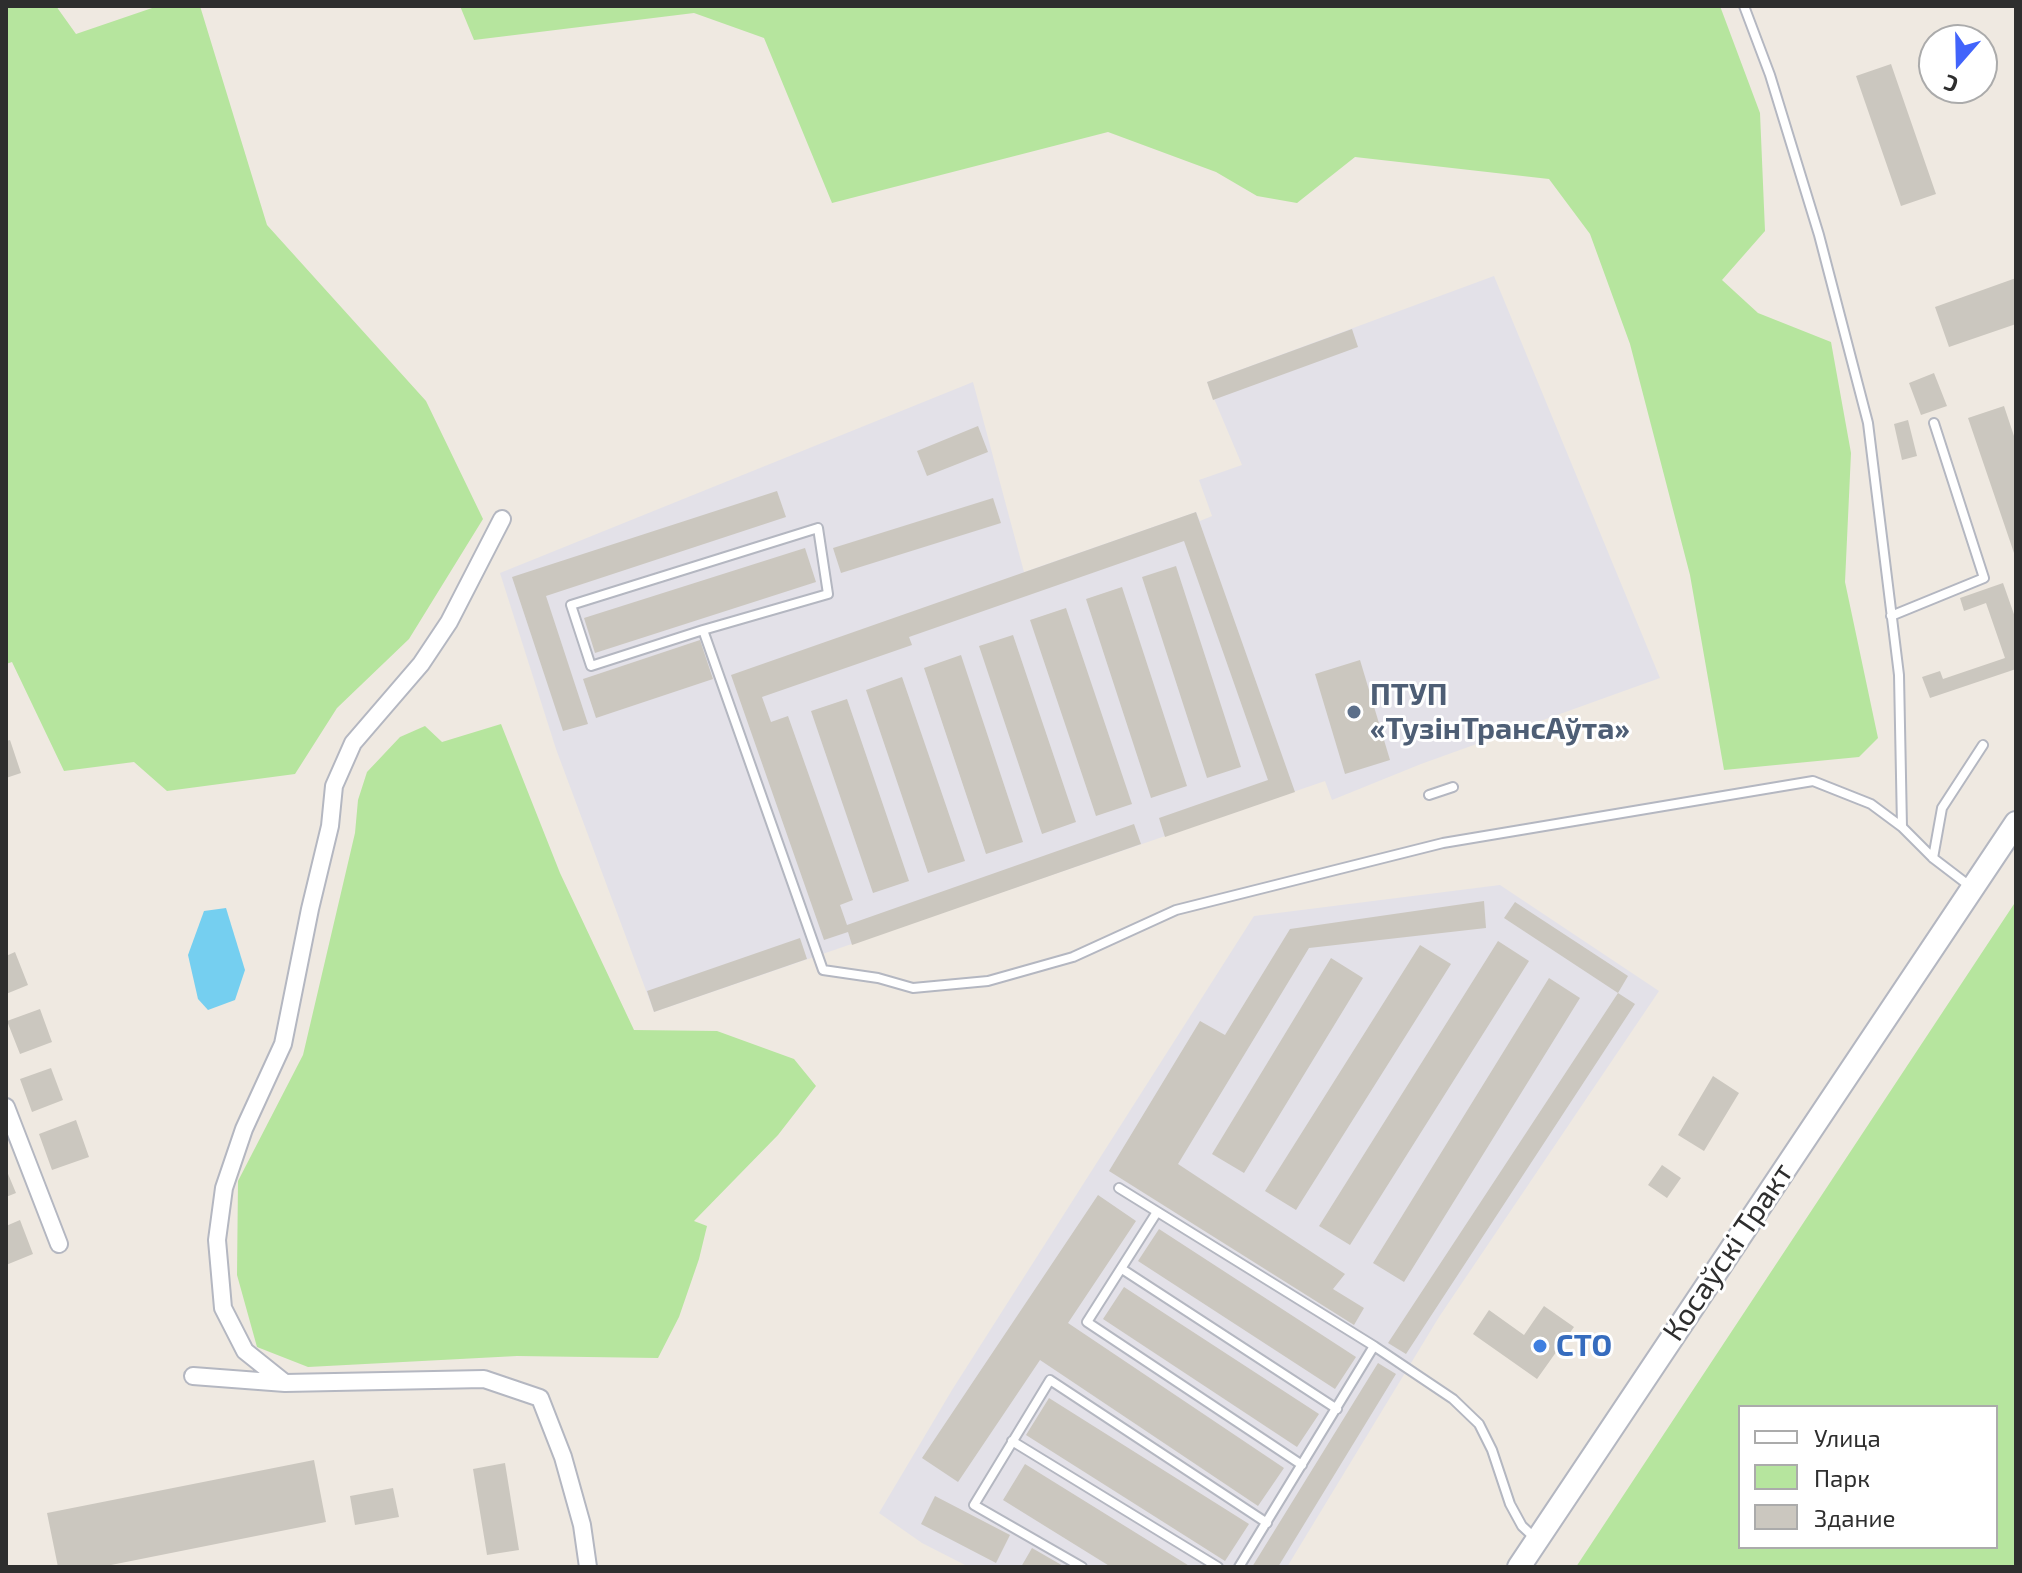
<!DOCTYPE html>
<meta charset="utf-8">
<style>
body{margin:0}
#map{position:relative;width:2022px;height:1573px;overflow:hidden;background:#efe9e1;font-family:"Exo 2",sans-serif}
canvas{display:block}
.frame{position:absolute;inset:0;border:8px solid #2e2e2e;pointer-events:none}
.legend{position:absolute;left:1738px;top:1405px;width:260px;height:144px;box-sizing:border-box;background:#fff;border:2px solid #ababab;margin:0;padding:10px 14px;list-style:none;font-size:24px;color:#2e2e2e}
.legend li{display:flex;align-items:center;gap:16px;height:40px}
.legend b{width:40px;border:2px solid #ababab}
.north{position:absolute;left:1918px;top:24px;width:80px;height:80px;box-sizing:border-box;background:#fff;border:2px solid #ababab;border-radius:50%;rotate:200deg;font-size:22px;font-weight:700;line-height:32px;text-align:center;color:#2e2e2e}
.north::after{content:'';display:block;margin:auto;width:28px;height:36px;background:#4264fb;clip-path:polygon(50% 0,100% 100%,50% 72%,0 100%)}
</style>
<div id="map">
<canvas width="2022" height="1573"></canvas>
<div class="frame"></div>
<ul class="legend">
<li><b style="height:10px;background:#fff"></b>Улица</li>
<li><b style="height:22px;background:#b6e59e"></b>Парк</li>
<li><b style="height:22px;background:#cbc7bf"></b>Здание</li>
</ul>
<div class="north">С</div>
</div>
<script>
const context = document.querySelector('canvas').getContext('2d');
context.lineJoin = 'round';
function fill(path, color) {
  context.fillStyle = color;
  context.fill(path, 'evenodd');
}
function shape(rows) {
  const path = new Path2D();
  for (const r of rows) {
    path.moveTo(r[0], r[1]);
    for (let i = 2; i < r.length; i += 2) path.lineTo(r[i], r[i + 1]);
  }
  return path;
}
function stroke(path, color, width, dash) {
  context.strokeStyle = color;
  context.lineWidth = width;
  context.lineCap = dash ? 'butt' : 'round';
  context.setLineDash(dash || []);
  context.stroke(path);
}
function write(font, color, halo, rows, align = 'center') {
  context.font = font + ' "Exo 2",sans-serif';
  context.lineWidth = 6;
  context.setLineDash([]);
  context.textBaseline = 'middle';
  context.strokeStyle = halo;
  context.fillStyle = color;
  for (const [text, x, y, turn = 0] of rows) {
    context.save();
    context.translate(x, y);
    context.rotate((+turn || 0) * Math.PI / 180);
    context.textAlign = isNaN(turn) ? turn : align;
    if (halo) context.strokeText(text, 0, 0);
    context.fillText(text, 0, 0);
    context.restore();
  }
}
const industrial = shape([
 [1494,276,1660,678,1421,764,1332,800,1325,781,654,1012,556,749,500,573,973,382,1024,572,1196,512,1200,521,1212,516,1199,480,1242,465,1207,382],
 [1500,885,1659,991,1439,1317,1287,1567,969,1567,922,1543,879,1513,952,1390,1254,916]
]);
const green = shape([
 [6,6,56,6,76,34,158,6,200,6,267,225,426,401,483,519,409,639,337,708,295,774,167,791,134,762,64,771,12,662,6,664],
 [460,6,1720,6,1760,113,1765,231,1722,280,1758,313,1831,342,1851,453,1845,582,1878,738,1859,757,1724,770,1690,575,1630,344,1590,234,1549,179,1355,157,1297,203,1257,196,1216,172,1108,132,832,203,764,38,694,13,474,40],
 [501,724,560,873,634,1030,717,1031,794,1059,816,1086,778,1135,694,1221,707,1226,699,1259,679,1317,658,1358,517,1356,308,1367,257,1347,237,1275,238,1181,303,1055,355,833,358,800,367,772,400,737,425,726,442,742],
 [2016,901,2016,1567,1576,1567],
 [1996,1407,1996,1547,1740,1547,1740,1407]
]);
const water = shape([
 [226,908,245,970,235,1000,208,1010,198,999,188,955,204,911]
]);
const building = shape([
 [1891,64,1936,194,1901,206,1856,76],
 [2016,278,2016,324,1949,347,1935,307],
 [1352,329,1358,347,1213,400,1207,382],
 [1934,373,1947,406,1921,415,1909,383],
 [2004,406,2016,442,2016,552,2014,553,1968,418],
 [1908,420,1917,456,1902,460,1894,424],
 [978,426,988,452,927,476,917,451],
 [777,491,786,517,546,596,588,724,563,731,512,577],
 [993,498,1001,523,841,573,833,548],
 [1196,512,1295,792,1165,837,1159,818,1268,780,1184,541,909,637,912,645,762,697,771,722,788,716,853,900,840,905,847,925,1134,824,1141,844,852,945,848,932,824,940,731,675],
 [805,548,816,582,595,653,584,618],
 [1176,566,1241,767,1207,778,1142,577],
 [2003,583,2016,620,2016,669,1930,698,1922,677,1940,671,1943,679,2005,658,1986,603,1964,611,1960,598],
 [1122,587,1187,786,1151,798,1086,599],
 [1066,608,1132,804,1096,816,1030,620],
 [1013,635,1076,822,1042,834,979,646],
 [700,640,713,679,596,718,583,679],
 [961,655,1023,842,986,854,924,668],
 [1360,660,1390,760,1345,774,1315,674],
 [902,677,965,861,928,873,866,690],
 [847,699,909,881,873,893,811,711],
 [10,740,21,773,6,778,6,741],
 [1484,901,1486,928,1309,948,1178,1164,1345,1274,1333,1289,1364,1308,1354,1325,1109,1171,1200,1021,1225,1035,1290,929],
 [1515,902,1628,976,1618,993,1504,918],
 [800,938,807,959,654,1012,647,991],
 [1498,941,1529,961,1350,1245,1319,1226],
 [1420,945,1451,964,1296,1210,1265,1191],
 [15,952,28,985,6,994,6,956],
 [1331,958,1363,978,1244,1173,1212,1154],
 [1549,978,1580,998,1404,1282,1373,1263],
 [1618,993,1635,1004,1406,1354,1388,1343],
 [40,1009,52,1042,20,1054,7,1021],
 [51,1068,63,1100,32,1112,20,1079],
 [1713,1076,1739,1093,1704,1151,1678,1135],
 [76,1120,89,1157,52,1170,39,1134],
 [1662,1165,1681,1178,1667,1198,1648,1185],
 [6,1169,16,1193,6,1197],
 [1098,1195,1136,1221,1068,1323,1284,1468,1258,1506,1040,1360,958,1482,922,1458],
 [20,1220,33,1254,6,1265,6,1226],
 [1159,1229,1356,1357,1335,1389,1138,1261],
 [1124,1287,1319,1414,1297,1447,1103,1319],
 [1544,1306,1574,1327,1537,1379,1473,1334,1489,1310,1524,1335],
 [1378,1363,1396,1374,1278,1567,1252,1567],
 [1049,1398,1249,1524,1225,1561,1026,1435],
 [314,1460,326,1522,101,1567,58,1567,47,1513],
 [505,1463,519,1550,487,1555,473,1469],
 [1025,1464,1191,1567,1111,1567,1003,1500],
 [393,1488,399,1517,355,1525,350,1496],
 [935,1496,1010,1535,996,1563,921,1524],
 [1032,1548,1065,1567,1021,1567]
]);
const service = shape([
 [1744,6,1770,75,1819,235,1868,423,1899,675,1902,827,1933,858,1971,887],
 [1891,616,1984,578,1934,423],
 [703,630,828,594,818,528,571,605,591,666,703,630,823,970,878,978,913,988,988,981,1073,957,1176,910,1443,843,1813,781,1871,804,1902,827],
 [1429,795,1453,787],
 [1933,858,1942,808,1983,745],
 [1119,1188,1374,1346,1453,1399,1479,1424,1492,1450,1510,1504,1522,1526,1537,1540],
 [1157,1212,1087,1322,1302,1465],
 [1122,1269,1337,1409],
 [1012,1441,1218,1567],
 [1082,1567,974,1505,1050,1380,1267,1523],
 [1239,1567,1374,1346]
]);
const minor = shape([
 [6,1107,59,1244],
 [193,1376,285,1383,484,1379,540,1398,563,1457,582,1525,588,1567],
 [285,1383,245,1351,223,1308,217,1240,224,1188,244,1129,283,1044,310,909,330,826,334,786,353,743,421,664,449,622,502,519]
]);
const secondary = shape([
 [1519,1567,2016,823]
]);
const markers = [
 [1354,712,8,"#5c6f8a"],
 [1540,1346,8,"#3f7fe0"]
];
const serviceNames = [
 ["ПТУП",1370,695],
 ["«ТузінТрансАўта»",1370,729]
];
const streetNames = [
 ["Косаўскі Тракт",1728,1252,-56]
];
const shopNames = [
 ["СТО",1556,1346]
];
fill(industrial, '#e3e1e8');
fill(green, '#b6e59e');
fill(water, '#75cff0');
fill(building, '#cbc7bf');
stroke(service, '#b4b7c1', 12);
stroke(minor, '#b4b7c1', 20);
stroke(secondary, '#b4b7c1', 26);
stroke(service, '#fff', 8);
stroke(minor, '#fff', 16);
stroke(secondary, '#fff', 22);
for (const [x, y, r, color] of markers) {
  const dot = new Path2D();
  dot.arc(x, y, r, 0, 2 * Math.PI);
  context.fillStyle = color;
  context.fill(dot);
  stroke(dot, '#fff', 3);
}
write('bold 30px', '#4e5e75', '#fff', serviceNames, 'left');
write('30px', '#2e2e2e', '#fff', streetNames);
write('bold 30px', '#366cbe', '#fff', shopNames, 'left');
</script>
